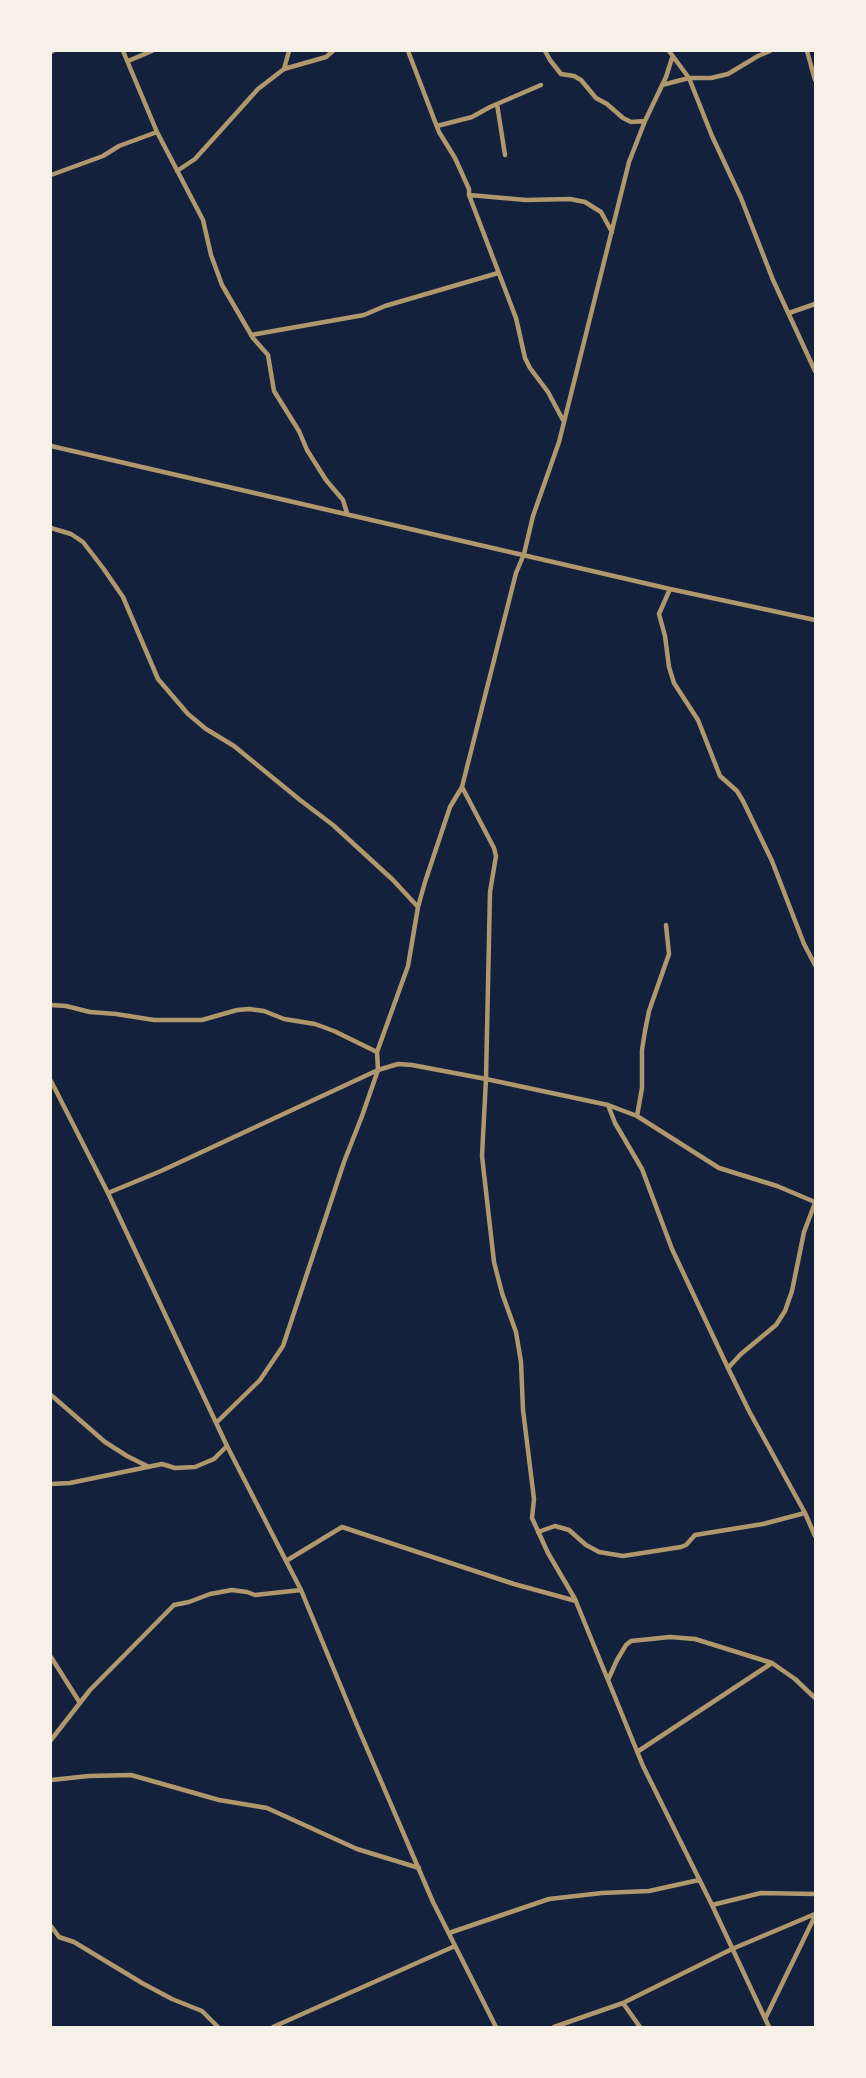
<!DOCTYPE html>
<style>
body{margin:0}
#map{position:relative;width:866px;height:2078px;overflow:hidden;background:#14213d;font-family:"Work Sans",sans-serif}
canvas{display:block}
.frame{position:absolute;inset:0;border:52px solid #f6f1e7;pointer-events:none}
</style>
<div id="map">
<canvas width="866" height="2078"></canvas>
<div class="frame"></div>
</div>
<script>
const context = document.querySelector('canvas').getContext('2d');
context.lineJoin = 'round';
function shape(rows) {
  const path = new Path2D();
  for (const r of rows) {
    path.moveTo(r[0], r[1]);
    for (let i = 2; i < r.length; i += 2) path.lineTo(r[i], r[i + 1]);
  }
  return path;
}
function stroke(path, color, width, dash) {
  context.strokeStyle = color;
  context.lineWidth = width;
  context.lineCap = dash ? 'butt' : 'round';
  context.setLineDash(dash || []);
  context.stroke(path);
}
const minor = shape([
 [123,51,157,132,203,220,211,255,222,285,253,338,268,355,274,391,299,431,307,450,326,480,343,500,347,513],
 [408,51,439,132,455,158,469,189,469,195,516,318,525,358,530,368,548,392,564,422],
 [545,51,550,60,561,74,574,76,581,80,596,98,607,104,623,118,631,122,645,121],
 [669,51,689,78,712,136,741,198,773,280,815,371],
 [807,51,815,80],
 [51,52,53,51],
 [128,61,152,51],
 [284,69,289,51],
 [662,85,689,78,711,78,728,74,758,56,770,51],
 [497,104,505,155],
 [437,126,472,117,490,107,541,85],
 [177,171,195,159,258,89,284,69,326,57,333,51],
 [51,175,103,156,119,146,157,132],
 [469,195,526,200,570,199,585,202,601,212,612,232],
 [789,313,815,304],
 [251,335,364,315,385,306,498,273],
 [51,446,670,589,815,620],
 [51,528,71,534,83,542,103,568,123,597,158,679,188,714,206,729,234,746,300,800,333,825,393,880,418,907],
 [670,589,659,614,665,636,669,667,674,683,698,720,720,776,737,791,743,801,772,861,804,944,815,965],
 [462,787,494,848,496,856,490,892,486,1079,482,1156,494,1262,502,1293,516,1332,521,1362,523,1410,534,1499,532,1518,548,1553,575,1599,608,1680],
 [51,1005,66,1006,90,1012,116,1014,154,1020,202,1020,237,1010,249,1009,264,1011,284,1019,315,1024,334,1031,377,1052],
 [51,1081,108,1193,227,1446,301,1590,356,1723,433,1902,496,2027],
 [608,1105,615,1123,642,1169,672,1249,728,1368,749,1411,805,1513,815,1536],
 [637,1116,642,1088,642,1050,645,1031,649,1011,669,954,666,925],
 [108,1193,161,1171,378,1070,398,1064,412,1065,486,1079,608,1105,637,1116,719,1168,777,1186,815,1202],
 [728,1368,741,1354,776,1325,785,1311,792,1291,804,1232,815,1203],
 [51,1395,105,1442,127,1456,149,1467],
 [216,1423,260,1380,283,1346,344,1162,362,1116,378,1070,377,1052,408,966,418,907,425,882,450,807,462,787,516,573,524,554,533,516,559,442,629,162,645,121,666,77,672,58],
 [51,1484,70,1483,162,1464,175,1468,195,1467,214,1459,227,1446],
 [538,1532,555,1526,569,1530,586,1545,599,1552,623,1556,681,1547,686,1545,695,1535,763,1524,805,1513],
 [286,1561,342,1527,514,1584,576,1601],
 [51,1657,80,1703],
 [51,1740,90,1690,174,1605,189,1602,210,1594,232,1590,247,1592,255,1595,301,1590],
 [637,1752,772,1663],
 [51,1780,89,1776,131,1775,219,1800,267,1808,357,1849,419,1868],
 [712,1905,761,1893,815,1894],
 [51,1926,59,1937,74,1942,142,1983,172,1999,202,2011,218,2027],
 [449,1933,549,1899,602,1893,649,1891,699,1880],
 [623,2003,640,2027],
 [765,2019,815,1916],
 [273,2027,455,1946],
 [554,2027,623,2003,732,1949,815,1914],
 [769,2027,712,1905,643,1766,608,1680,617,1660,626,1645,631,1641,670,1637,695,1639,772,1663,795,1679,815,1698]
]);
stroke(minor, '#b1986c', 4.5);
</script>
